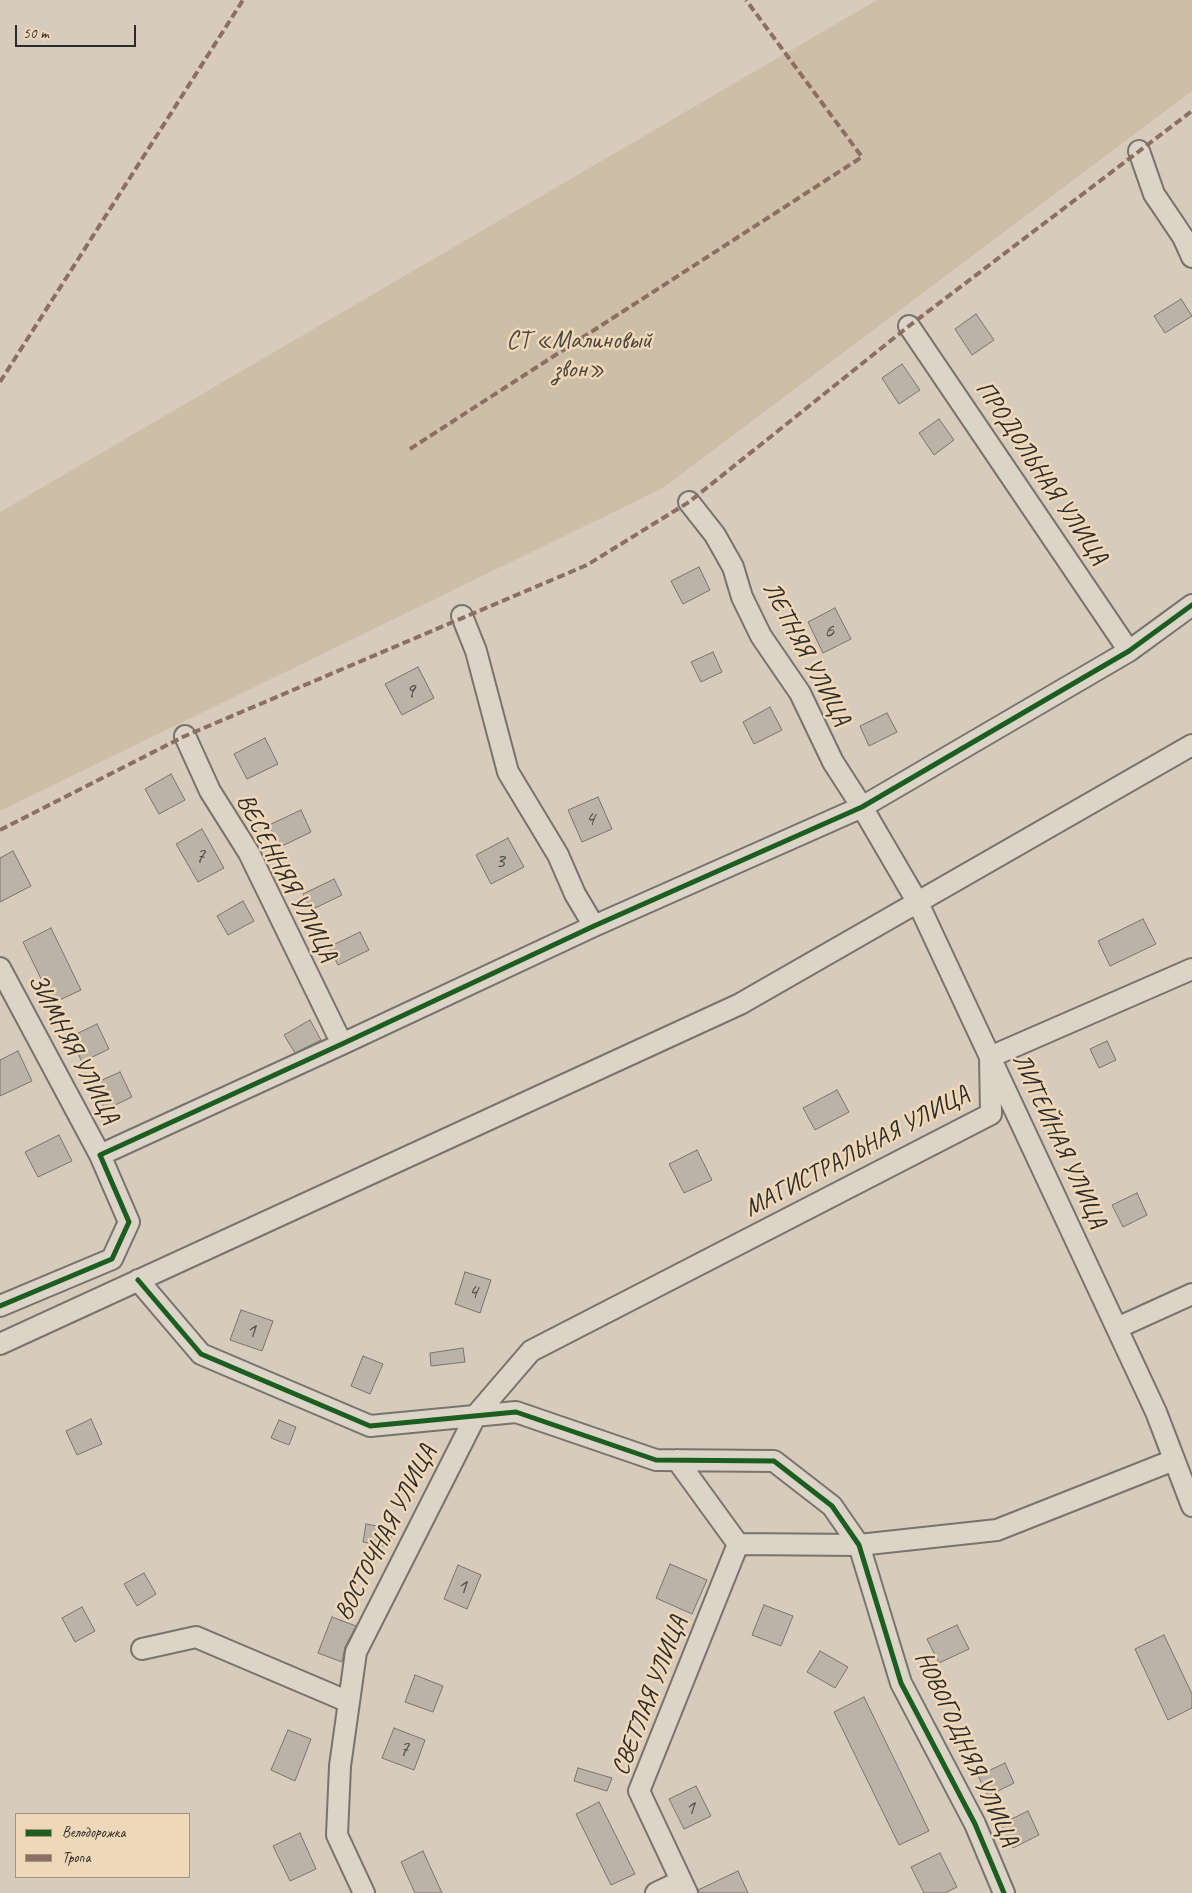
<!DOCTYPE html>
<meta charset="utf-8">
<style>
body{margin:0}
#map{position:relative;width:1192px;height:1893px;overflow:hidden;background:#d7ccbb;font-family:Caveat,sans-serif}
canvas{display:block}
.legend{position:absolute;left:15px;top:1813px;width:175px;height:65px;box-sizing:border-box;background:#efd8b7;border:1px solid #a1937f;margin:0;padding:6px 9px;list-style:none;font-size:15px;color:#2b2b2b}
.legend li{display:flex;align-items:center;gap:10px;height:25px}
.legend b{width:25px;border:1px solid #a1937f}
.scale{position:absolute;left:15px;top:25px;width:121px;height:22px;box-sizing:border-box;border:2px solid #2b2b2b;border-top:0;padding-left:6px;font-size:15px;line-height:18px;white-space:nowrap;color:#2b2b2b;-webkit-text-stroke:4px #efd8b7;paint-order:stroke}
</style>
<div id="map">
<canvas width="1192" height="1893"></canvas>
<ul class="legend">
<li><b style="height:6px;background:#1b5e20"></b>Велодорожка</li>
<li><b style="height:6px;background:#8d6e63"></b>Тропа</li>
</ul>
<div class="scale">50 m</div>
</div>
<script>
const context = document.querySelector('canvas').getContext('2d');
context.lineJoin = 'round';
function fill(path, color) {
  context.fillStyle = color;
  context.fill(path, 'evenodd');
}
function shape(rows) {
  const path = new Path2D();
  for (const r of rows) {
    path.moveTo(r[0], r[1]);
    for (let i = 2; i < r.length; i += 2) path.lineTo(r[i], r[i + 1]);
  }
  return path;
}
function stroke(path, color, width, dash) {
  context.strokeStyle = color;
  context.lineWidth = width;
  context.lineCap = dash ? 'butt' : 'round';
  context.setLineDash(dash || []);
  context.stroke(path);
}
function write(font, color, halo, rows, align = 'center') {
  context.font = font + ' Caveat,sans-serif';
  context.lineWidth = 5;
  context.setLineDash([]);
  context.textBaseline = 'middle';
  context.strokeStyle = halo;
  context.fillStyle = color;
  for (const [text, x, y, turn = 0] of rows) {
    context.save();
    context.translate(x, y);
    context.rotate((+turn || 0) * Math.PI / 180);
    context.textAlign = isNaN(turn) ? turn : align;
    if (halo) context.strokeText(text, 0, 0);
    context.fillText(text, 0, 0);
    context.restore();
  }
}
const green = shape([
 [877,0,1192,0,1192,91,663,488,0,811,0,512]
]);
const building = shape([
 [1181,299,1192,316,1165,333,1154,316,1181,299],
 [976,314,994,340,972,355,955,329,976,314],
 [902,364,920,390,899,404,882,378,902,364],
 [939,419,954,440,934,455,919,433,939,419],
 [699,567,710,590,683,604,671,581,699,567],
 [835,608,851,639,823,653,808,622,835,608],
 [713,652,722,672,701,682,691,662,713,652],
 [418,667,434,698,402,715,385,684,418,667],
 [770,707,782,730,754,744,743,722,770,707],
 [887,713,897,732,869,746,860,726,887,713],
 [265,738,278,764,247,779,234,754,265,738],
 [171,774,185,800,159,814,145,789,171,774],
 [598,797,612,829,582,842,568,810,598,797],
 [301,810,311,832,280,847,269,825,301,810],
 [202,829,224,868,198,882,176,844,202,829],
 [508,838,524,867,491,884,476,855,508,838],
 [13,851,31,886,0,902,0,858,13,851],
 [334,879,342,895,311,910,303,894,334,879],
 [243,901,254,921,228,935,217,916,243,901],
 [1143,919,1156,944,1110,966,1098,941,1143,919],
 [51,928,81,990,53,1003,23,942,51,928],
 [360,932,369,950,338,965,329,947,360,932],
 [310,1020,321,1040,295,1053,284,1035,310,1020],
 [97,1024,109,1049,82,1062,70,1037,97,1024],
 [1107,1041,1116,1060,1099,1068,1090,1049,1107,1041],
 [18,1051,32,1081,0,1096,0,1060,18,1051],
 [120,1072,132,1097,105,1110,93,1084,120,1072],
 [837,1090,849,1112,815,1130,803,1108,837,1090],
 [59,1135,72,1161,38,1177,25,1152,59,1135],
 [697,1150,712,1180,684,1193,669,1164,697,1150],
 [1137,1193,1147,1215,1123,1227,1112,1205,1137,1193],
 [465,1272,491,1280,480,1313,455,1304,465,1272],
 [241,1310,273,1321,262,1351,230,1340,241,1310],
 [463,1348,465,1362,431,1366,430,1353,463,1348],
 [363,1356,383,1364,370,1394,351,1386,363,1356],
 [91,1419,102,1444,77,1455,66,1431,91,1419],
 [279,1420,296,1427,289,1445,271,1438,279,1420],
 [366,1524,393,1529,389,1547,363,1542,366,1524],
 [670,1564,707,1580,692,1614,656,1598,670,1564],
 [458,1565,481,1575,467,1609,444,1599,458,1565],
 [144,1573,156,1594,137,1606,124,1584,144,1573],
 [764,1605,793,1616,781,1646,752,1635,764,1605],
 [82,1607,95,1631,75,1642,62,1618,82,1607],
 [332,1617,356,1626,345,1647,342,1662,318,1653,332,1617],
 [957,1625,969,1649,939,1663,927,1639,957,1625],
 [1164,1635,1192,1694,1192,1708,1168,1720,1135,1649,1164,1635],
 [820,1651,848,1667,835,1688,807,1672,820,1651],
 [415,1675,443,1686,433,1712,405,1702,415,1675],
 [864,1697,929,1831,899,1845,834,1712,864,1697],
 [394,1728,425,1740,414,1770,382,1758,394,1728],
 [288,1730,311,1739,295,1781,271,1770,288,1730],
 [1005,1763,1014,1783,988,1796,978,1776,1005,1763],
 [578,1768,612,1778,607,1791,574,1781,578,1768],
 [696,1786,711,1816,684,1829,669,1799,696,1786],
 [599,1802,635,1874,611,1885,576,1814,599,1802],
 [1028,1811,1039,1835,1013,1848,1001,1824,1028,1811],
 [300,1833,316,1869,290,1881,273,1846,300,1833],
 [423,1851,442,1893,415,1893,401,1862,423,1851],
 [940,1853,957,1887,945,1893,924,1893,911,1867,940,1853],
 [738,1871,748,1893,699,1893,698,1890,738,1871]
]);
const minor = shape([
 [1139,151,1154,194,1183,237,1192,257],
 [909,326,1129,651],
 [689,502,715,535,733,567,742,597,761,636,800,693,833,762,862,807,918,903,1156,1412,1192,1506],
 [462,616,476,651,508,772,558,855,575,894,594,926],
 [185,736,210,791,249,853,342,1044],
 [0,968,100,1155],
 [138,1280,201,1354,370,1426,516,1412,656,1460,774,1461,832,1506,859,1545,901,1683,975,1824,1004,1893],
 [0,1306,112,1259,129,1222,100,1155,342,1044,594,926,862,807,1129,651,1192,605],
 [1117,1328,1192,1294],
 [0,1344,740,1004,1192,745],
 [677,1460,738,1544,859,1545,997,1530,1174,1460],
 [142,1649,196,1637,349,1702],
 [364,1893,337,1835,340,1766,356,1652,476,1415,531,1351,991,1114,990,1057,1192,969],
 [656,1893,681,1881],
 [687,1893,639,1791,738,1544]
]);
const quiet = shape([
 [0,382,243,0],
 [410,449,862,157,746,0],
 [0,830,185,736,587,565,689,502,909,326,1192,111]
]);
const cycleway = shape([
 [138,1280,201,1354,370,1426,516,1412,656,1460,774,1461,832,1506,859,1545,901,1683,975,1824,1004,1893],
 [0,1306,112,1259,129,1222,100,1155,342,1044,594,926,862,807,1129,651,1192,605]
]);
const numberNames = [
 ["6",829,631],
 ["9",410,691],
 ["4",590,819],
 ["7",200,856],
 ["3",500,861],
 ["4",473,1292],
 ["1",251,1331],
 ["1",462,1587],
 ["7",404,1749],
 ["1",690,1808]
];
const parkNames = [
 ["СТ «Малиновый",579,341],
 ["звон»",579,370]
];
const streetNames = [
 ["ПРОДОЛЬНАЯ УЛИЦА",1041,473,56],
 ["ЛЕТНЯЯ УЛИЦА",806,654,62],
 ["ВЕСЕННЯЯ УЛИЦА",286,878,62],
 ["ЗИМНЯЯ УЛИЦА",73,1049,62],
 ["ЛИТЕЙНАЯ УЛИЦА",1059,1141,65],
 ["МАГИСТРАЛЬНАЯ УЛИЦА",857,1152,-28],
 ["ВОСТОЧНАЯ УЛИЦА",386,1533,-63],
 ["СВЕТЛАЯ УЛИЦА",650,1696,-69],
 ["НОВОГОДНЯЯ УЛИЦА",966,1749,65]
];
fill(green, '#cdbea8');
fill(building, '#bbb3a7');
stroke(building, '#78736c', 1);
stroke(minor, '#78736c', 24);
stroke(minor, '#dcd4c7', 20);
stroke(quiet, '#8d6e63', 4, [8, 4]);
stroke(cycleway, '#1b5e20', 5);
write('22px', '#4f4d4a', null, numberNames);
write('25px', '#4a4641', '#efd8b7', parkNames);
write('25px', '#2b2b2b', '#efd8b7', streetNames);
</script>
